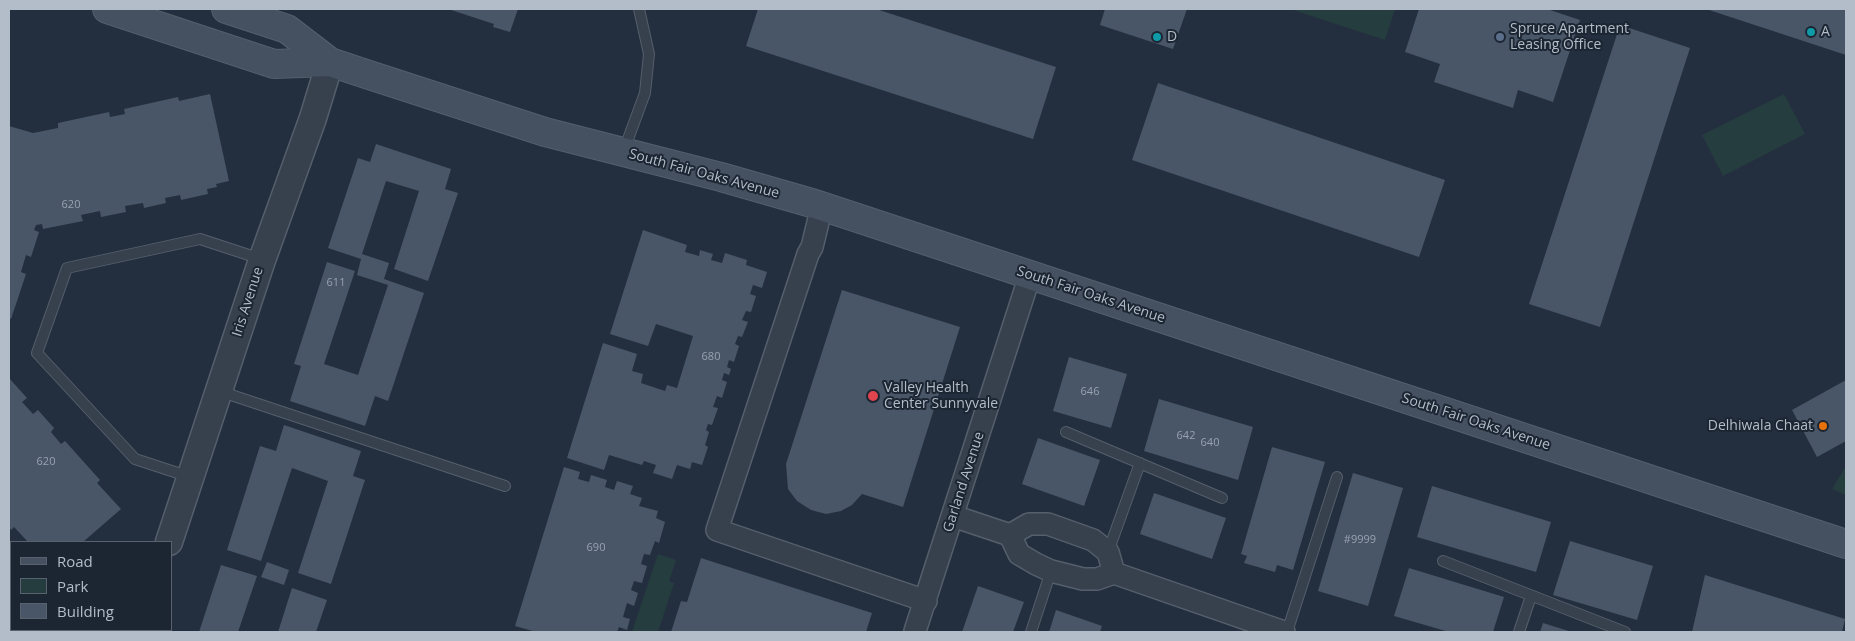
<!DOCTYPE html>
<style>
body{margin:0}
#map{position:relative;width:1855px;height:641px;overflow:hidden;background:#232f3e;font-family:"Open Sans",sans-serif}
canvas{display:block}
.frame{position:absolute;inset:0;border:10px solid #b3bcc9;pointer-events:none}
.legend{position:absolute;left:10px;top:541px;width:162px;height:90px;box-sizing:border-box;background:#1c2633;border:1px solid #58626f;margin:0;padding:6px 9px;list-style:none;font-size:15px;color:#b3bcc9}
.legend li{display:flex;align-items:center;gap:10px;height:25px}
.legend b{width:25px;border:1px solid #58626f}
</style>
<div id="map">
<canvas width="1855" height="641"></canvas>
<div class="frame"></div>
<ul class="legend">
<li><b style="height:6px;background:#455061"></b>Road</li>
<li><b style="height:14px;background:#253d3f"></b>Park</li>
<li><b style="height:14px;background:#495667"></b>Building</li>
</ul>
</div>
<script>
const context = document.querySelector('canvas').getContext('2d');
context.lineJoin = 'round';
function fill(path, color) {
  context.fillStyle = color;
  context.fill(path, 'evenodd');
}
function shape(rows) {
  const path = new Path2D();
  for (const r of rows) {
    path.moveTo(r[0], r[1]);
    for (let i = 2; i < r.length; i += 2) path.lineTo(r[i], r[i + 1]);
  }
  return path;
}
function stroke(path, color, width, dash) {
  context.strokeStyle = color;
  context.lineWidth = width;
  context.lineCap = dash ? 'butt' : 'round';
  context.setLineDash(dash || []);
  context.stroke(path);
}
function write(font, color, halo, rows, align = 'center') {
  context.font = font + ' "Open Sans",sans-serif';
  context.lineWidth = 4;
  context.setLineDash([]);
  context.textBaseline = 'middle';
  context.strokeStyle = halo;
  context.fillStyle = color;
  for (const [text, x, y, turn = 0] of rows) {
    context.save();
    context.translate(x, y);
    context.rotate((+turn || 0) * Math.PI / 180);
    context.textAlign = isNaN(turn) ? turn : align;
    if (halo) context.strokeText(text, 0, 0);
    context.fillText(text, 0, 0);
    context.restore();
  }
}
const green = shape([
 [1290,9,1395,9,1385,40],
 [1784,94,1805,134,1723,176,1702,135],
 [1846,466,1846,495,1832,489],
 [658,554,676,560,669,581,674,583,658,632,632,632]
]);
const building = shape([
 [448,9,518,9,510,32,493,27,494,24],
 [758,9,876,9,1056,67,1033,139,746,46],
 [1105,9,1187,9,1173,49,1100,25],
 [1419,9,1547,9,1580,20,1553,102,1518,90,1513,108,1434,82,1440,64,1405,52],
 [1706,9,1846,9,1846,55],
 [1620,25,1690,48,1600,327,1529,304],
 [1158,83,1445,180,1419,257,1132,160],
 [210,94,229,181,216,184,217,187,207,189,208,194,181,200,180,195,165,198,166,203,144,208,143,203,125,206,126,212,101,217,100,211,81,215,83,221,43,229,42,224,36,225,34,230,39,232,31,257,26,255,21,272,26,274,11,319,9,318,9,126,33,133,58,128,58,123,109,112,110,117,125,114,124,109,178,97,179,101],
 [376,144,451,169,445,189,458,193,428,281,394,269,419,191,386,181,362,254,389,263,384,279,424,293,388,401,375,396,365,426,290,401,301,366,294,364,327,262,355,271,324,364,358,375,388,285,357,275,361,259,328,248,358,158,370,162],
 [643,230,687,245,685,252,699,256,700,250,713,254,711,260,722,263,725,253,747,260,746,265,767,272,762,288,753,285,750,294,756,296,751,312,746,311,742,320,748,322,742,337,738,336,735,344,739,346,734,362,729,360,727,367,731,369,729,375,724,373,722,380,727,382,722,398,717,396,713,407,718,408,712,425,708,424,706,430,709,432,705,445,708,447,702,465,692,462,690,469,677,465,672,479,653,473,656,465,644,461,642,465,609,455,604,470,567,458,603,343,637,354,632,371,643,374,641,383,665,391,667,385,677,388,693,336,656,324,648,346,610,334],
 [842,290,960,327,903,507,862,494,852,505,841,511,826,514,811,510,797,501,788,489,786,464],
 [1069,357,1127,374,1111,428,1053,411],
 [9,378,27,398,22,402,33,414,38,410,54,428,51,432,61,444,65,441,100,480,97,483,121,509,83,542,28,542,14,527,11,530,9,527],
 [1846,380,1846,441,1817,457,1792,410],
 [1159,399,1253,427,1238,480,1144,451],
 [284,425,361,451,353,476,365,480,331,584,298,573,328,481,292,468,261,561,227,550,260,446,276,451],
 [1038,438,1100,460,1084,506,1022,484],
 [1272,447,1325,462,1293,570,1277,565,1275,572,1244,563,1247,556,1241,554],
 [564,467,580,472,578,479,589,482,591,475,607,480,605,487,614,490,617,481,633,486,630,494,642,498,639,506,658,511,656,518,665,522,659,543,655,541,650,555,644,554,641,564,647,566,642,583,634,581,631,590,638,593,634,606,627,603,623,617,630,619,627,630,619,627,617,632,536,632,515,626],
 [1353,473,1403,488,1368,606,1318,591],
 [1432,486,1551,522,1536,572,1417,537],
 [1154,493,1226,518,1212,559,1140,534],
 [1570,541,1653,566,1637,620,1553,595],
 [701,558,872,613,866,632,671,632,681,601,687,602],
 [267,562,289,570,284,585,261,577],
 [221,565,257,576,238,632,199,632],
 [1409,568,1504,597,1493,632,1449,632,1394,616],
 [1705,575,1845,619,1842,632,1692,632],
 [978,586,1024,602,1013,632,962,632],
 [292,588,327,600,316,632,278,632],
 [1056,610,1102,626,1100,632,1049,632],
 [1543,623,1572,632,1540,632]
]);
const service = shape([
 [624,150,645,93,649,54,639,9],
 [219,391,505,486],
 [1066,432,1222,498],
 [190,477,135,459,37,353,67,268,200,239,261,259],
 [1108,552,1140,463],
 [1443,561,1625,632],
 [1031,632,1051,571],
 [1287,632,1337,477],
 [1519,632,1531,596]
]);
const minor = shape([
 [822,206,812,247,808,254,717,530,926,601],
 [953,516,1010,535,1019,554,1036,564,1051,571,1083,579,1097,579,1114,573,1284,632],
 [1010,535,1029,524,1048,524,1093,540,1108,552,1114,573],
 [9,602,11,602],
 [915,631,1030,275]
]);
const tertiary = shape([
 [169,542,262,260,313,118,330,62],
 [140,632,140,630]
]);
const secondary = shape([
 [107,9,274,64,330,62],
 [226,9,287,29,330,62,366,74,545,132,721,177,815,204,1846,544]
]);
const markers = [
 [1811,32,5,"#0f9aa8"],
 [1157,37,5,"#0f9aa8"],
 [1500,37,5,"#5c6f8a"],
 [873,396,6,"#e0444e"],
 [1823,426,5,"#e8710a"]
];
const numberNames = [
 ["620",71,205],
 ["611",336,283],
 ["680",711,357],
 ["646",1090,392],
 ["642",1186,436],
 ["640",1210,443],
 ["620",46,462],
 ["#9999",1360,540],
 ["690",596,548]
];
const poiNames = [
 ["Spruce Apartment",1510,29],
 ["Leasing Office",1510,45],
 ["A",1821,32],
 ["D",1167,37],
 ["Valley Health",884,388],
 ["Center Sunnyvale",884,404],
 ["Delhiwala Chaat",1813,426,"right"]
];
const streetNames = [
 ["South Fair Oaks Avenue",704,174,15],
 ["South Fair Oaks Avenue",1091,295,18],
 ["Iris Avenue",248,302,-72],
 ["South Fair Oaks Avenue",1476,422,18],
 ["Garland Avenue",964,482,-72]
];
fill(green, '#253d3f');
fill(building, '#495667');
stroke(service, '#555f6c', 12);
stroke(minor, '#555f6c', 24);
stroke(tertiary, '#555f6c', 29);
stroke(secondary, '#555f6c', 30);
stroke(service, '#37414e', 10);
stroke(minor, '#37414e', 21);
stroke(tertiary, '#37414e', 26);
stroke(secondary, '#455061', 28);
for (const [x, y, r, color] of markers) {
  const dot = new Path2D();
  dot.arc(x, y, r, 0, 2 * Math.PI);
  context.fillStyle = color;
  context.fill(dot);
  stroke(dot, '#1c2633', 2);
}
write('11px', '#98a2b0', null, numberNames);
write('14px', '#b3bcc9', '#1c2633', poiNames, 'left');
write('14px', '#b3bcc9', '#1c2633', streetNames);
</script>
